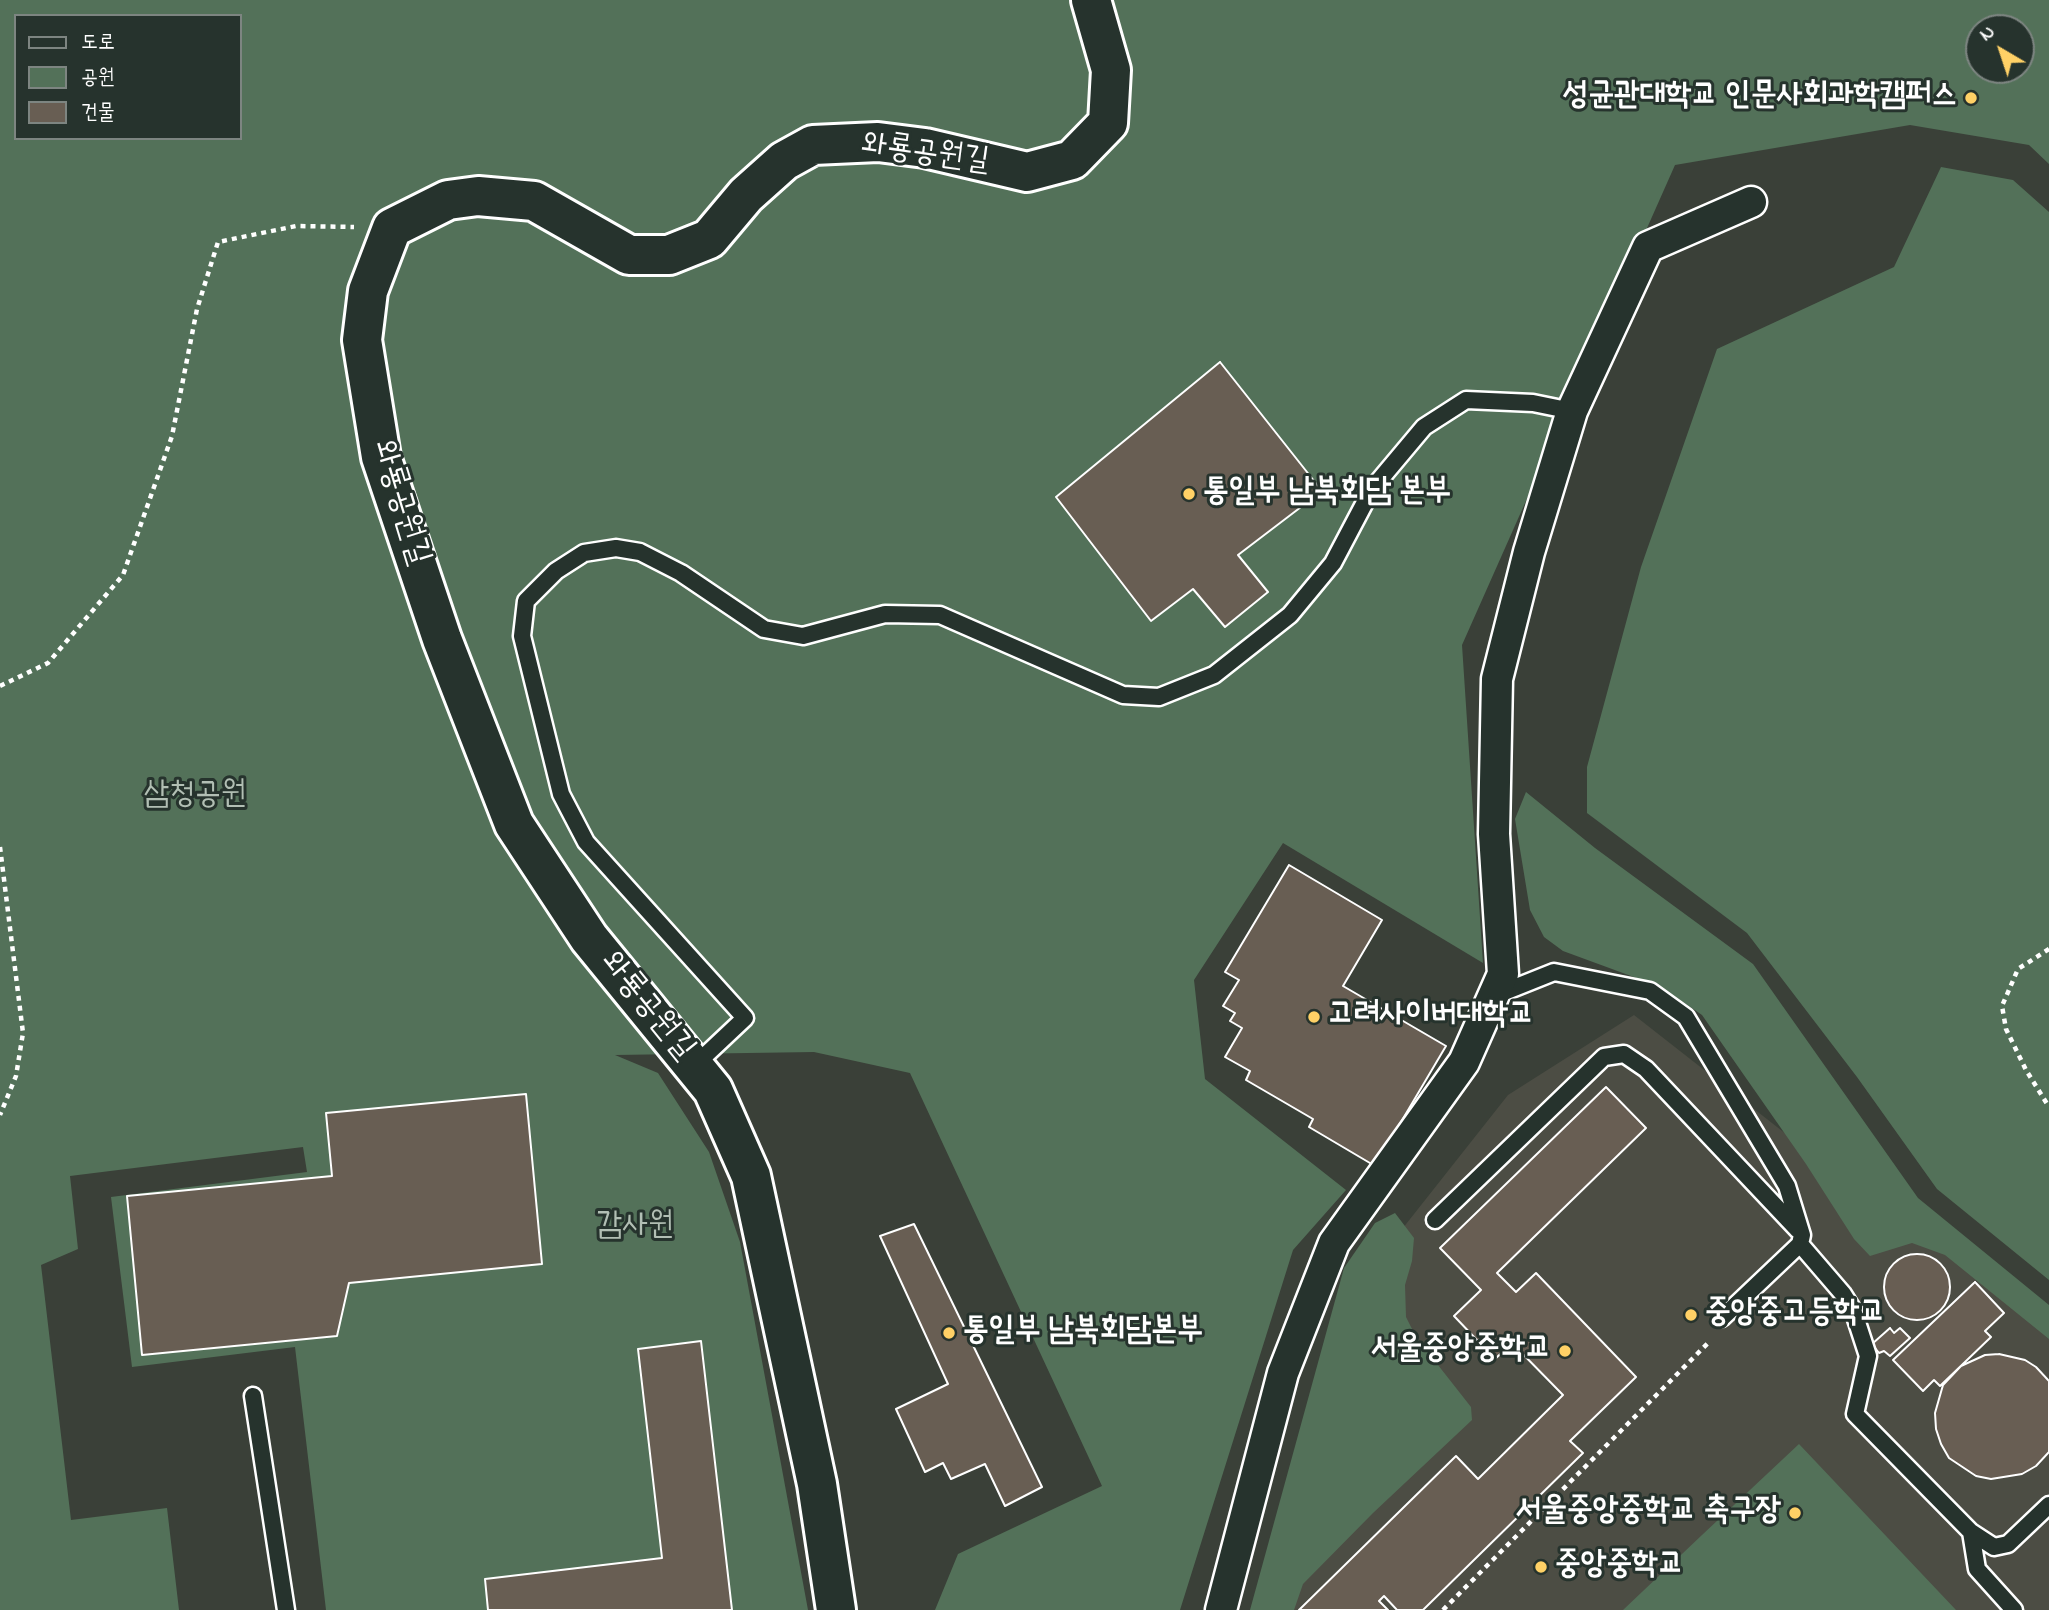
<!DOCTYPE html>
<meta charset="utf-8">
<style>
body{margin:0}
#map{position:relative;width:2049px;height:1610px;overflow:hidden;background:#3a4038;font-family:"Indie Flower","Poor Story",sans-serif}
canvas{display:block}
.legend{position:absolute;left:14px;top:14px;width:228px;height:126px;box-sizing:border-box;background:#26332d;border:2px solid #7d8581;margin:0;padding:9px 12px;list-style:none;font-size:21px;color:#fff}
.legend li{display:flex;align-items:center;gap:14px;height:35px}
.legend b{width:35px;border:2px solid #7d8581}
.north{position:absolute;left:1965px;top:14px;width:70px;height:70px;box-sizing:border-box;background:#26332d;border:2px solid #7d8581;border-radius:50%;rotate:321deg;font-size:19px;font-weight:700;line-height:28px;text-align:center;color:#fff}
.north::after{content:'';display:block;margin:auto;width:24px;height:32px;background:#ffd166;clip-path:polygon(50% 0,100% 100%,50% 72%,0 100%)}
</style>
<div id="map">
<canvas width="2049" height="1610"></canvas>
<ul class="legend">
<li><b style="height:9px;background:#26332d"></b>도로</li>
<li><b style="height:19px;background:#537159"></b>공원</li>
<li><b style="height:19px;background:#685e53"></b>건물</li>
</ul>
<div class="north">N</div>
</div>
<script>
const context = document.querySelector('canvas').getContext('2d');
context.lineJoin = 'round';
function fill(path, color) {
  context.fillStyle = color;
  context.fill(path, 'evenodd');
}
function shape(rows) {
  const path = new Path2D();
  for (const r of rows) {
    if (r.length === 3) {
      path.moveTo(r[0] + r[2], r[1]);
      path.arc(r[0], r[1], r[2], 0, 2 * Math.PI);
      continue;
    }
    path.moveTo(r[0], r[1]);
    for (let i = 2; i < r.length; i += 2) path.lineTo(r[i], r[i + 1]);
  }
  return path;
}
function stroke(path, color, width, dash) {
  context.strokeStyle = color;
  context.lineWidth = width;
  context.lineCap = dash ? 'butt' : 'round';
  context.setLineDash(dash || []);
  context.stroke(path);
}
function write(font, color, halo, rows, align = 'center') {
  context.font = font + ' "Indie Flower","Poor Story",sans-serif';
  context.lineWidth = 6;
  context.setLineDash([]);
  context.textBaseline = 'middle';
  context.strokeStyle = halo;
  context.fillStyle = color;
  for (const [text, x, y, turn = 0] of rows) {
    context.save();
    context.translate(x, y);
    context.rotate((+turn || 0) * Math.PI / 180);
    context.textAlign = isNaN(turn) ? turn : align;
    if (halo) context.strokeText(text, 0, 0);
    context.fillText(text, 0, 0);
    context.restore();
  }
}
const built = shape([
 [1634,1015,1878,1206,2049,1328,2049,1610,1277,1610,1354,1290,1508,1095]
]);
const green = shape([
 [0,0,2049,0,2049,164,2029,145,1910,125,1675,165,1462,645,1483,963,1283,843,1194,980,1205,1079,1346,1190,1293,1250,1180,1610,935,1610,958,1554,1102,1486,910,1073,814,1052,615,1055,658,1073,709,1152,740,1242,808,1610,732,1610,701,1341,638,1350,662,1558,488,1610,326,1610,295,1347,132,1367,111,1197,307,1172,303,1147,70,1176,78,1249,41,1265,71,1520,167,1508,179,1610,0,1610],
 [16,16,240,16,240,138,16,138],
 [1979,28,2021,28,2021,70,1979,70],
 [526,1094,542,1263,349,1283,337,1336,142,1355,127,1196,332,1176,326,1113],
 [1941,167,2013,180,2049,212,2049,1280,1937,1189,1857,1077,1747,933,1587,813,1587,767,1641,567,1717,349,1894,267],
 [1526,792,1595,848,1753,964,1918,1198,2049,1305,2049,1339,1945,1255,1912,1243,1870,1256,1854,1239,1806,1164,1702,1015,1661,987,1563,951,1544,937,1530,910,1515,819],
 [1395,1213,1414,1238,1412,1261,1405,1285,1406,1317,1416,1337,1471,1407,1472,1420,1373,1513,1303,1584,1294,1610,1250,1610,1344,1268,1375,1223],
 [1799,1444,1956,1610,1623,1610,1702,1535]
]);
const building = shape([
 [1220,362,1322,491,1238,555,1268,592,1225,627,1193,589,1151,621,1056,497,1220,362],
 [1289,865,1382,920,1343,986,1446,1046,1375,1166,1309,1127,1313,1119,1246,1080,1250,1071,1225,1057,1242,1028,1230,1021,1235,1013,1223,1006,1239,980,1225,972,1289,865],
 [1606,1087,1646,1128,1497,1273,1516,1292,1536,1273,1636,1377,1570,1441,1583,1453,1423,1610,1397,1610,1384,1596,1379,1601,1388,1610,1299,1610,1456,1456,1478,1479,1563,1395,1512,1343,1495,1359,1454,1316,1481,1290,1440,1248,1606,1087],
 [526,1094,542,1264,349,1283,337,1336,142,1355,127,1196,332,1176,326,1113,526,1094],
 [914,1224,1042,1487,1005,1506,985,1464,951,1479,943,1463,925,1472,896,1409,948,1384,880,1236,914,1224],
 [1917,1287,33],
 [1975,1282,2004,1313,1985,1331,1991,1337,1940,1386,1934,1380,1923,1391,1893,1360,1975,1282],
 [1890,1328,1894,1333,1900,1328,1910,1338,1890,1356,1884,1351,1879,1353,1872,1344,1890,1328],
 [701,1341,732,1610,488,1610,485,1579,662,1558,638,1349,701,1341],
 [1999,1354,2025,1360,2036,1367,2049,1381,2049,1452,2036,1466,2022,1474,1991,1479,1976,1476,1949,1458,1941,1444,1936,1429,1935,1413,1943,1385,1961,1366,1985,1355,1999,1354]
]);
const path = shape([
 [0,686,48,663,123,575,172,436,197,309,218,242,296,226,354,227],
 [0,847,23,1033,16,1076,0,1115],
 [2049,949,2018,969,2002,1006,2006,1029,2026,1070,2049,1107],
 [1443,1610,1710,1341]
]);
const lane = shape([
 [1494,996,1554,972,1650,991,1686,1017,1787,1186,1802,1235,1800,1244,1722,1318],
 [694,1066,745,1018,586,842,561,794,522,636,526,601,556,571,584,553,616,548,640,552,681,573,764,629,803,636,885,614,940,615,1123,695,1159,697,1214,675,1290,615,1333,563,1372,489,1424,427,1466,400,1533,403,1572,411],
 [1435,1220,1604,1057,1624,1054,1646,1069,1798,1230],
 [1800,1244,1843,1294,1853,1310,1868,1356,1855,1414,1971,1532,1994,1547,2008,1544,2049,1505],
 [253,1396,286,1610],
 [1971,1532,1977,1569,2014,1610]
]);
const street = shape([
 [1221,1610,1283,1373,1334,1243,1464,1062,1503,974,1494,834,1497,679,1529,552,1572,411,1648,247,1751,202]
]);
const secondary = shape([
 [836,1610,817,1484,751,1176,713,1090,589,938,514,824,442,639,381,457,362,340,368,291,392,228,448,200,478,196,534,201,629,255,669,255,709,239,746,195,784,161,813,145,878,142,925,148,1027,172,1072,160,1108,123,1111,70,1091,0]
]);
const markers = [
 [1971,98,7,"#ffd166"],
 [1189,494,7,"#ffd166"],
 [1314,1017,7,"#ffd166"],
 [1691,1315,7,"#ffd166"],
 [949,1333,7,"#ffd166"],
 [1565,1351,7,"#ffd166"],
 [1795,1513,7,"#ffd166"],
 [1541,1567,7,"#ffd166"]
];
const poiNames = [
 ["성균관대학교 인문사회과학캠퍼스",1957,98,"right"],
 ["통일부 남북회담 본부",1203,494],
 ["고려사이버대학교",1328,1017],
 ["중앙중고등학교",1705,1315],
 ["통일부 남북회담본부",963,1333],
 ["서울중앙중학교",1551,1351,"right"],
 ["서울중앙중학교 축구장",1781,1513,"right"],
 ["중앙중학교",1555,1567]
];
const streetNames = [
 ["와룡공원길",925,155,8],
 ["와룡공원길",399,503,73],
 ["와룡공원길",646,1007,51]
];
const parkNames = [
 ["삼청공원",195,797],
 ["감사원",635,1228]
];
fill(built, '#4c4d44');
fill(green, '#537159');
fill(building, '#685e53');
stroke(building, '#fff', 2);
stroke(lane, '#fff', 21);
stroke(street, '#fff', 35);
stroke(secondary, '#fff', 44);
stroke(path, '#fff', 4.5, [5, 5]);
stroke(lane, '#26332d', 16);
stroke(street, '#26332d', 30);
stroke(secondary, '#26332d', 38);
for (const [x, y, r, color] of markers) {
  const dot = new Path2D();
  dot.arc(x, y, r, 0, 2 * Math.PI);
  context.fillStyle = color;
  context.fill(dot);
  stroke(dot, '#26332d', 2.5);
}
write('bold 32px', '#fff', '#26332d', poiNames, 'left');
write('32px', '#fff', '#26332d', streetNames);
write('32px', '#b2bfb4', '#26332d', parkNames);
</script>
